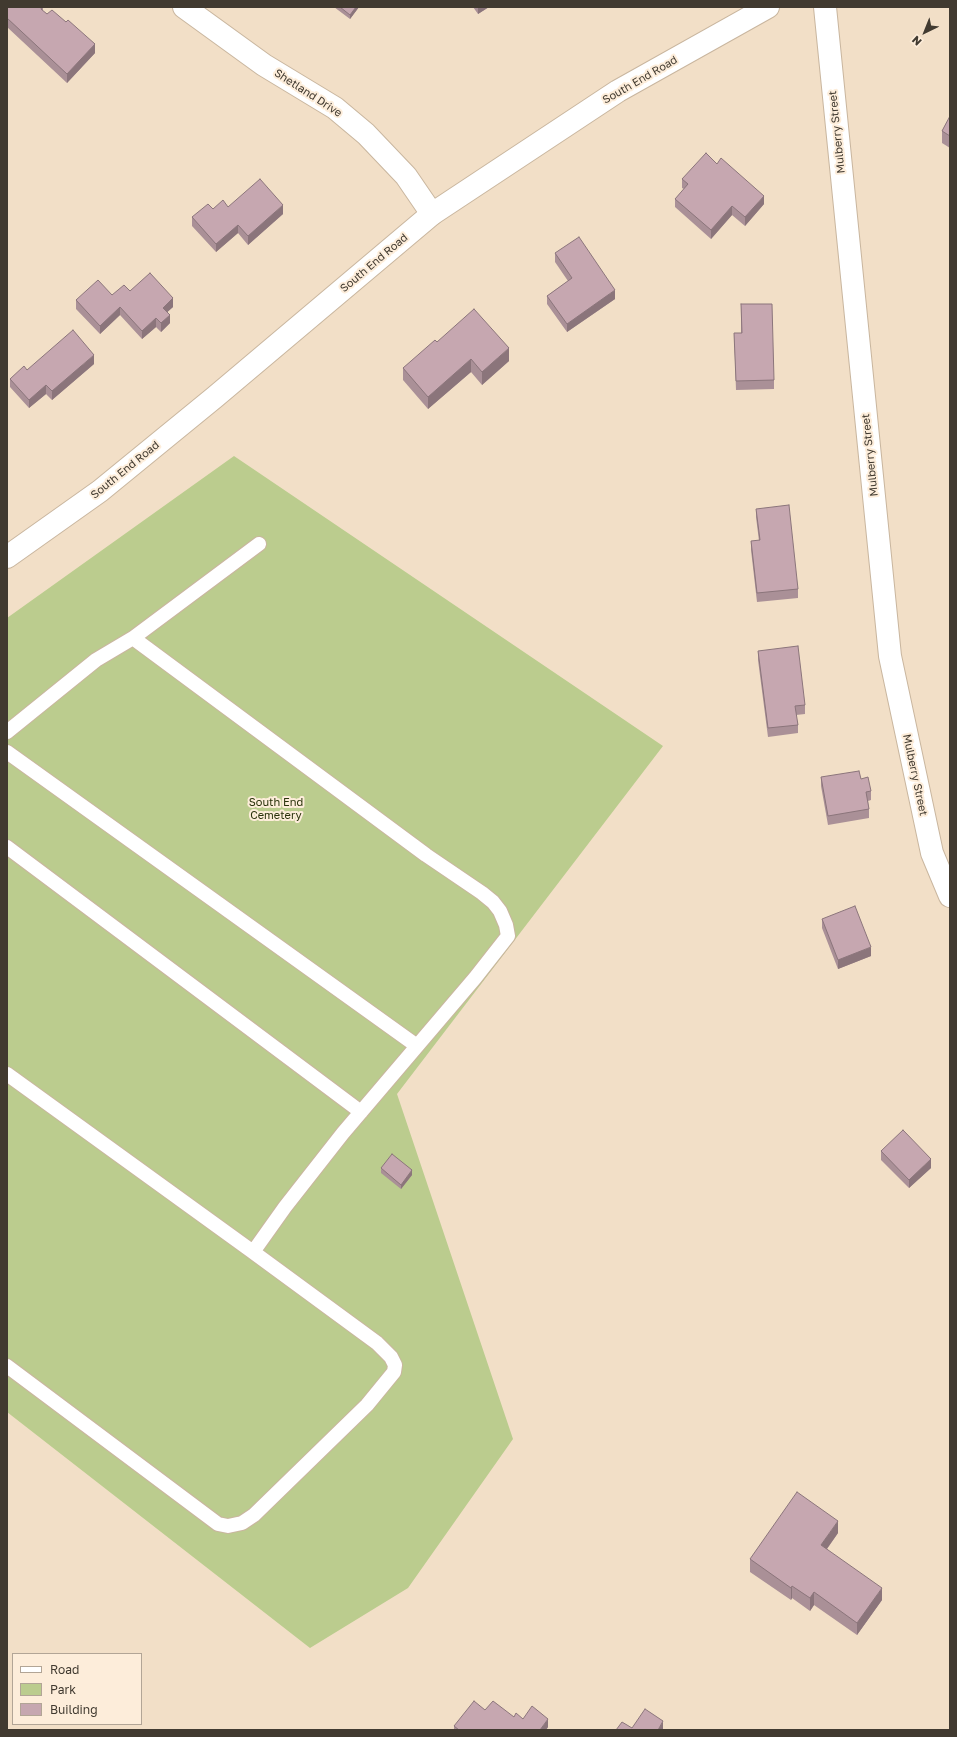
<!DOCTYPE html>
<style>
body{margin:0}
#map{position:relative;width:957px;height:1737px;overflow:hidden;background:#f2dfc7;font-family:"Golos Text",sans-serif}
canvas{display:block}
.frame{position:absolute;inset:0;border:8px solid #413a30;pointer-events:none}
.legend{position:absolute;left:12px;top:1653px;width:130px;height:72px;box-sizing:border-box;background:#fdedda;border:1px solid #b2a596;margin:0;padding:5px 7px;list-style:none;font-size:12px;color:#413a30}
.legend li{display:flex;align-items:center;gap:8px;height:20px}
.legend b{width:20px;border:1px solid #b2a596}
.north{position:absolute;left:905px;top:12px;width:40px;height:40px;-webkit-text-stroke:3px #fdedda;paint-order:stroke;rotate:223deg;font-size:11px;font-weight:700;line-height:16px;text-align:center;color:#413a30}
.north::after{content:'';display:block;margin:auto;width:14px;height:18px;background:#413a30;clip-path:polygon(50% 0,100% 100%,50% 72%,0 100%)}
</style>
<div id="map">
<canvas width="957" height="1737"></canvas>
<div class="frame"></div>
<ul class="legend">
<li><b style="height:5px;background:#fff"></b>Road</li>
<li><b style="height:11px;background:#bbcc8e"></b>Park</li>
<li><b style="height:11px;background:#c6a7b0"></b>Building</li>
</ul>
<div class="north">N</div>
</div>
<script>
const context = document.querySelector('canvas').getContext('2d');
context.lineJoin = 'round';
function fill(path, color) {
  context.fillStyle = color;
  context.fill(path, 'evenodd');
}
function shape(rows) {
  const path = new Path2D();
  for (const r of rows) {
    path.moveTo(r[0], r[1]);
    for (let i = 2; i < r.length; i += 2) path.lineTo(r[i], r[i + 1]);
  }
  return path;
}
function stroke(path, color, width, dash) {
  context.strokeStyle = color;
  context.lineWidth = width;
  context.lineCap = dash ? 'butt' : 'round';
  context.setLineDash(dash || []);
  context.stroke(path);
}
function write(font, color, halo, rows, align = 'center') {
  context.font = font + ' "Golos Text",sans-serif';
  context.lineWidth = 4;
  context.setLineDash([]);
  context.textBaseline = 'middle';
  context.strokeStyle = halo;
  context.fillStyle = color;
  for (const [text, x, y, turn = 0] of rows) {
    context.save();
    context.translate(x, y);
    context.rotate((+turn || 0) * Math.PI / 180);
    context.textAlign = isNaN(turn) ? turn : align;
    if (halo) context.strokeText(text, 0, 0);
    context.fillText(text, 0, 0);
    context.restore();
  }
}
const green = shape([
 [234,456,663,746,397,1094,513,1439,408,1588,310,1648,7,1412,7,618]
]);
const service = shape([
 [133,638,259,544],
 [7,732,96,660,133,638,426,855,482,893,493,902,500,911,506,925,508,936,475,978,343,1133,285,1207,253,1252,377,1343,391,1357,395,1365,394,1372,367,1405,254,1515,242,1523,228,1526,218,1524,7,1366],
 [7,752,417,1046],
 [7,847,361,1112],
 [7,1074,253,1252]
]);
const minor = shape([
 [184,7,264,65,335,108,366,134,406,176,432,214],
 [825,7,890,656,932,853,950,896]
]);
const tertiary = shape([
 [7,557,100,491,215,397,432,214,618,91,768,7]
]);
const wall = shape([
 [7,7,43,7,43,11,47,14,66,22,95,53,67,83,7,27],
 [334,7,359,7,350,19],
 [473,7,489,7,478,14],
 [950,116,950,148,942,143,942,131],
 [682,179,764,204,745,226,732,215,711,239,675,207,675,199,684,189,682,188],
 [228,207,283,214,248,245,238,233,216,252,192,226,192,217,213,209],
 [555,253,615,299,567,332,547,304,547,296,568,281,555,262],
 [112,295,173,307,167,312,170,323,161,332,156,327,142,339,120,315,100,334,76,309,76,300],
 [741,304,774,380,774,389,736,390,734,333,741,333],
 [437,342,509,361,482,385,471,372,428,409,403,380,403,368],
 [94,364,52,400,46,394,29,408,10,387,10,379,27,370],
 [756,509,798,589,798,598,757,602,751,550,751,541,759,541,756,517],
 [758,651,805,705,805,714,796,715,798,725,798,733,768,737,758,660],
 [821,777,861,779,871,791,871,800,868,801,869,809,869,818,828,825,821,786],
 [822,919,871,956,838,969,822,928],
 [881,1151,931,1168,909,1188,881,1160],
 [381,1168,412,1175,401,1189,381,1173],
 [950,1242,950,1253,949,1251,949,1243],
 [838,1533,827,1549,882,1600,857,1635,814,1605,810,1611,792,1598,791,1600,750,1572,750,1559],
 [485,1710,523,1719,548,1727,546,1730,454,1730,454,1726]
]);
const shadedWall = shape([
 [356,7,359,7,350,19,350,15],
 [478,7,489,7,478,14],
 [95,44,95,53,67,83,67,74],
 [764,196,764,204,745,226,745,217],
 [283,205,283,214,248,245,248,236],
 [732,206,732,215,711,239,711,230],
 [238,225,238,233,216,252,216,244],
 [615,290,615,299,567,332,567,324],
 [173,298,173,307,163,316,163,308],
 [120,307,120,315,100,334,100,326],
 [170,315,170,323,161,332,161,323],
 [156,318,156,327,142,339,142,331],
 [509,348,509,361,482,385,482,372],
 [94,355,94,364,52,400,52,391],
 [471,359,471,372,428,409,428,397],
 [46,385,46,394,29,408,29,400],
 [871,947,871,956,838,969,838,960],
 [931,1159,931,1168,909,1188,909,1180],
 [412,1170,412,1175,401,1189,401,1185],
 [838,1521,838,1533,821,1557,821,1545],
 [792,1586,792,1598,791,1600,791,1588],
 [882,1588,882,1600,857,1635,857,1623],
 [814,1592,814,1605,810,1611,810,1598],
 [548,1719,548,1727,546,1730,540,1730],
 [663,1721,663,1730,658,1730]
]);
const building = shape([
 [7,7,42,7,41,9,47,14,52,10,66,22,68,20,95,44,67,74,7,18,7,7],
 [340,7,356,7,350,15,340,7],
 [950,116,950,136,942,131,950,116],
 [706,153,717,164,721,158,764,196,745,217,732,206,711,230,675,199,688,184,682,179,706,153],
 [260,179,283,205,248,236,238,225,216,244,192,217,208,204,213,209,223,200,228,207,260,179],
 [579,237,615,290,567,324,547,296,572,278,555,253,579,237],
 [150,273,173,298,163,308,170,315,161,323,156,318,142,331,120,307,100,326,76,300,98,280,112,295,124,285,130,291,150,273],
 [741,304,772,304,774,380,736,381,734,333,742,333,741,304],
 [474,309,509,348,482,372,471,359,428,397,403,368,435,340,437,342,474,309],
 [73,330,94,355,52,391,46,385,29,400,10,379,24,366,27,370,73,330],
 [789,505,798,589,757,593,751,541,760,540,756,509,789,505],
 [798,646,805,705,795,706,798,725,768,728,758,651,798,646],
 [859,771,861,779,868,777,871,791,866,792,869,809,828,816,821,777,859,771],
 [855,906,871,947,838,960,822,919,855,906],
 [903,1130,931,1159,909,1180,881,1151,903,1130],
 [392,1154,412,1170,401,1185,381,1168,392,1154],
 [797,1492,838,1521,821,1545,882,1588,857,1623,814,1592,810,1598,792,1586,791,1588,750,1559,797,1492],
 [474,1701,485,1710,493,1701,514,1717,516,1713,523,1719,532,1706,548,1719,540,1730,459,1730,454,1726,474,1701],
 [645,1709,663,1721,658,1730,616,1730,622,1722,632,1728,645,1709]
]);
const streetNames = [
 ["South End Road",640,80,-30],
 ["Shetland Drive",308,93,33],
 ["Mulberry Street",837,132,-96],
 ["South End Road",374,263,-40],
 ["Mulberry Street",870,455,-96],
 ["South End Road",125,470,-39],
 ["Mulberry Street",915,775,78]
];
const parkNames = [
 ["South End",276,803],
 ["Cemetery",276,816]
];
fill(green, '#bbcc8e');
stroke(service, '#c9b69f', 16);
stroke(minor, '#c9b69f', 24);
stroke(tertiary, '#c9b69f', 24);
stroke(service, '#fff', 14);
stroke(minor, '#fff', 22);
stroke(tertiary, '#fff', 22);
fill(wall, '#aa9097');
fill(shadedWall, '#8b757b');
fill(building, '#c6a7b0');
stroke(building, '#8b757b', 1);
write('11px', '#413a30', '#fdedda', streetNames);
write('11px', '#2a330c', '#fdedda', parkNames);
</script>
